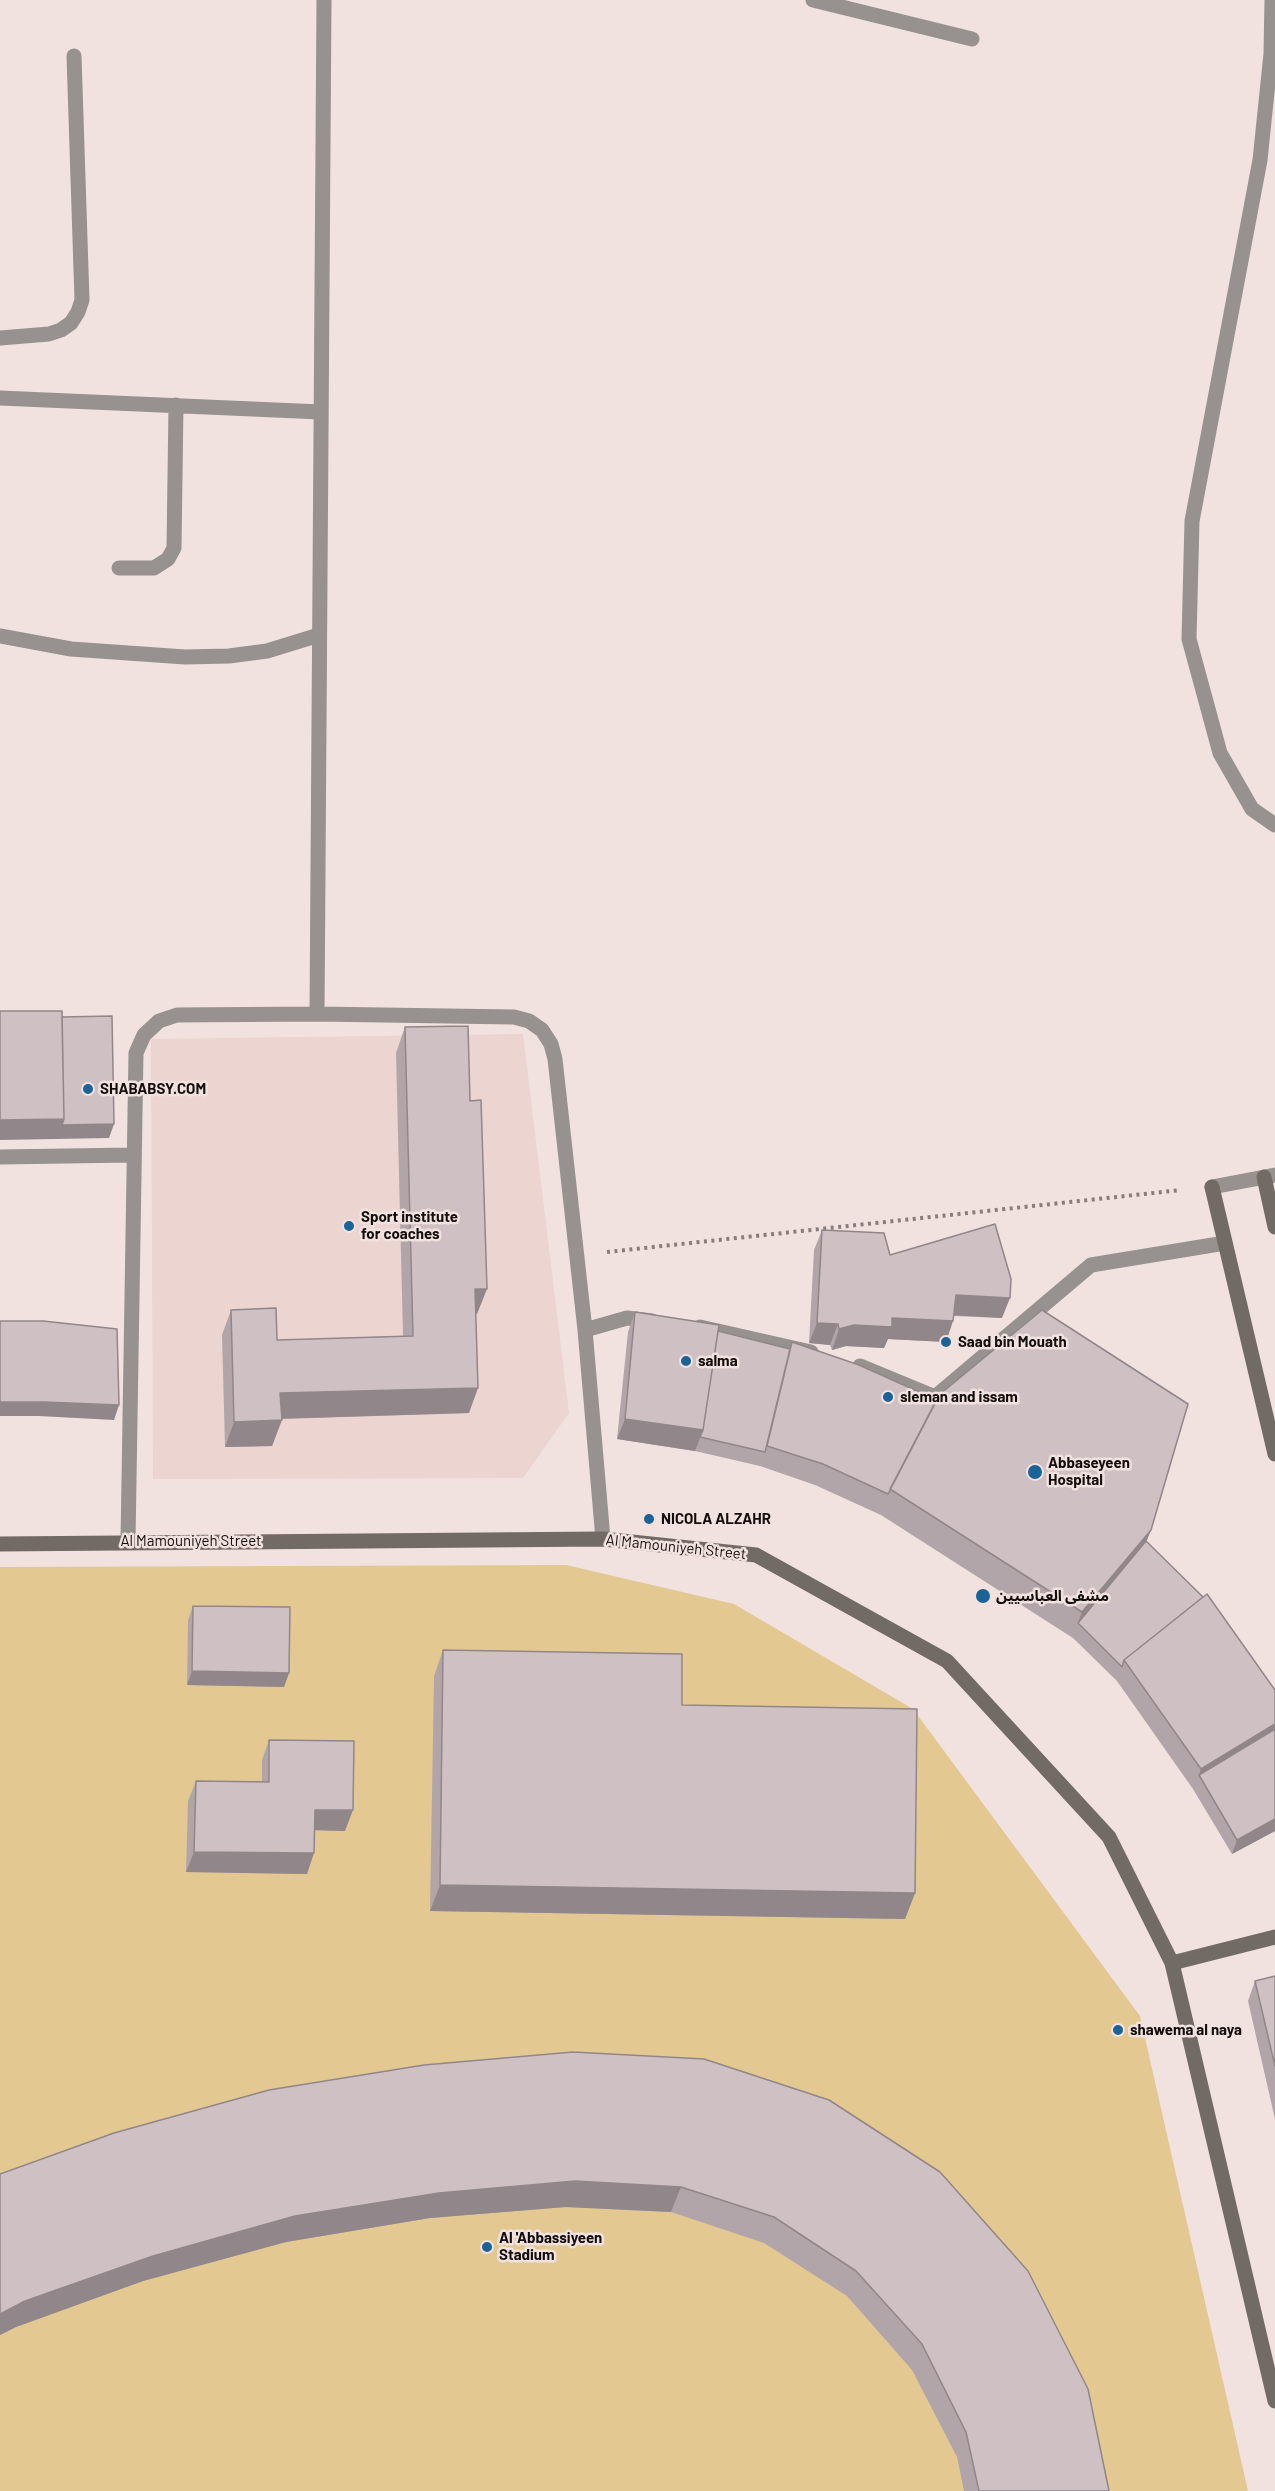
<!DOCTYPE html>
<meta charset="utf-8">
<style>
body{margin:0}
canvas{display:block;background:#f1e1df}
</style>
<canvas width="1275" height="2491"></canvas>
<script>
const context = document.querySelector('canvas').getContext('2d');
context.lineJoin = 'round';
function fill(path, color) {
  context.fillStyle = color;
  context.fill(path, 'evenodd');
}
function shape(rows) {
  const path = new Path2D();
  for (const r of rows) {
    path.moveTo(r[0], r[1]);
    for (let i = 2; i < r.length; i += 2) path.lineTo(r[i], r[i + 1]);
  }
  return path;
}
function stroke(path, color, width, dash) {
  context.strokeStyle = color;
  context.lineWidth = width;
  context.lineCap = dash ? 'butt' : 'round';
  context.setLineDash(dash || []);
  context.stroke(path);
}
function write(font, color, halo, rows, align = 'center') {
  context.font = font + ' Barlow,"Noto Sans Arabic",sans-serif';
  context.lineWidth = 5;
  context.setLineDash([]);
  context.textBaseline = 'middle';
  context.strokeStyle = halo;
  context.fillStyle = color;
  for (const [text, x, y, turn = 0] of rows) {
    context.save();
    context.translate(x, y);
    context.rotate((+turn || 0) * Math.PI / 180);
    context.textAlign = isNaN(turn) ? turn : align;
    if (halo) context.strokeText(text, 0, 0);
    context.fillText(text, 0, 0);
    context.restore();
  }
}
const built = shape([
 [523,1034,569,1413,523,1478,153,1479,151,1039]
]);
const green = shape([
 [566,1565,734,1604,913,1709,1140,2016,1248,2491,0,2491,0,1567]
]);
const path = shape([
 [607,1252,1181,1190]
]);
const lane = shape([
 [1272,0,1271,54,1260,160,1192,521,1189,639,1220,753,1252,809,1275,825]
]);
const street = shape([
 [813,0,972,39],
 [0,338,49,334,61,330,71,323,78,312,82,300,74,56],
 [0,398,321,412],
 [119,568,154,568,168,559,174,548,176,405],
 [0,636,71,649,185,657,229,656,267,651,319,635],
 [317,1014,324,0],
 [0,1157,132,1155],
 [1212,1187,1275,1175],
 [700,1327,811,1352],
 [585,1330,627,1318,652,1321],
 [860,1366,935,1397,1091,1265,1225,1243],
 [128,1541,136,1053,144,1035,159,1021,177,1015,317,1014,514,1017,529,1021,542,1030,551,1044,555,1059,585,1330,603,1539]
]);
const secondary = shape([
 [1264,1177,1275,1227],
 [1212,1187,1275,1454],
 [0,1544,603,1539,756,1555,947,1661,1109,1837,1172,1963,1275,2401],
 [1172,1963,1275,1937]
]);
const wall = shape([
 [405,1027,470,1101,477,1314,476,1314,469,1413,282,1419,272,1446,225,1447,222,1335,231,1310,277,1340,403,1336,396,1053],
 [822,1230,890,1255,1002,1318,954,1316,946,1342,888,1339,884,1348,846,1346,832,1350,830,1345,809,1343,814,1250],
 [635,1312,790,1349,792,1342,1146,1541,1275,1831,1232,1854,1193,1789,1117,1681,1073,1638,881,1515,815,1485,760,1466,695,1451,617,1439,628,1332],
 [193,1606,289,1673,284,1687,187,1685,188,1620],
 [443,1650,682,1705,915,1893,905,1919,430,1911,434,1676],
 [269,1740,345,1831,314,1830,307,1874,186,1872,188,1801,196,1781,262,1782,262,1760],
 [1275,1976,1275,2119,1248,2001,1255,1981],
 [704,2059,1109,2491,964,2491,957,2457,912,2370,847,2296,764,2243,671,2212,566,2207,430,2218,286,2242,143,2281,16,2327,0,2335,0,2174]
]);
const shadedWall = shape([
 [64,1119,114,1124,109,1138,0,1140,0,1120],
 [475,1289,487,1289,477,1314,466,1315],
 [956,1295,1010,1298,1002,1318,949,1315],
 [892,1318,953,1321,946,1342,888,1339,884,1348,846,1346,832,1350,839,1329,854,1325],
 [817,1323,838,1324,830,1345,809,1343],
 [478,1388,469,1413,271,1419,280,1393],
 [0,1402,44,1402,119,1405,114,1420,39,1416,0,1416],
 [625,1419,703,1430,695,1451,617,1439],
 [282,1420,272,1446,225,1447,234,1422],
 [1151,1530,1141,1555,1078,1623,1082,1612],
 [192,1671,289,1673,284,1687,187,1685],
 [1275,1724,1275,1740,1199,1775,1201,1769],
 [315,1810,353,1810,345,1831,307,1830],
 [1275,1819,1275,1831,1232,1854,1237,1840],
 [194,1852,314,1853,307,1874,186,1872],
 [440,1885,915,1893,905,1919,430,1911],
 [575,2181,681,2187,671,2212,566,2207,430,2218,286,2242,143,2281,16,2327,0,2335,0,2314,25,2301,153,2256,295,2216,439,2193]
]);
const building = shape([
 [0,1011,62,1011,64,1119,0,1120,0,1011],
 [112,1016,114,1124,62,1125,64,1119,62,1017,112,1016],
 [468,1026,470,1101,481,1100,487,1289,475,1289,478,1388,280,1393,282,1420,234,1422,231,1310,276,1308,277,1340,413,1336,405,1027,468,1026],
 [995,1224,1011,1279,1010,1298,956,1295,953,1321,892,1318,892,1327,854,1325,839,1329,838,1324,817,1323,822,1230,884,1233,890,1255,995,1224],
 [1042,1310,1188,1404,1151,1530,1082,1612,890,1489,939,1395,1042,1310],
 [635,1312,719,1325,703,1430,625,1419,635,1312],
 [0,1321,43,1321,117,1329,119,1405,44,1402,0,1402,0,1321],
 [718,1331,790,1349,765,1452,700,1437,703,1430,718,1331],
 [792,1342,859,1365,937,1400,888,1494,823,1464,767,1446,792,1342],
 [1146,1541,1203,1597,1124,1660,1122,1667,1078,1623,1146,1541],
 [1207,1594,1275,1690,1275,1724,1201,1769,1124,1660,1207,1594],
 [193,1606,290,1607,289,1673,192,1671,193,1606],
 [443,1650,682,1654,682,1705,917,1709,915,1893,440,1885,443,1650],
 [1275,1729,1275,1819,1237,1840,1199,1775,1275,1729],
 [269,1740,354,1741,353,1810,315,1810,314,1853,194,1852,196,1781,269,1782,269,1740],
 [1275,1976,1275,2066,1255,1981,1275,1976],
 [573,2052,704,2059,829,2100,940,2172,1028,2271,1088,2389,1109,2491,979,2491,966,2432,922,2344,856,2271,774,2217,681,2187,575,2181,439,2193,295,2216,153,2256,25,2301,0,2314,0,2174,114,2133,269,2090,424,2065,573,2052]
]);
const markers = [
 [88,1089,6,"#1b6296"],
 [349,1226,6,"#1b6296"],
 [946,1342,6,"#1b6296"],
 [686,1361,6,"#1b6296"],
 [888,1397,6,"#1b6296"],
 [1035,1472,8,"#1b6296"],
 [649,1519,6,"#1b6296"],
 [983,1596,8,"#1b6296"],
 [1118,2030,6,"#1b6296"],
 [487,2247,6,"#1b6296"]
];
const poiNames = [
 ["SHABABSY.COM",100,1089],
 ["Sport institute",361,1217],
 ["for coaches",361,1234],
 ["Saad bin Mouath",958,1342],
 ["salma",698,1361],
 ["sleman and issam",900,1397],
 ["Abbaseyeen",1048,1463],
 ["Hospital",1048,1480],
 ["NICOLA ALZAHR",661,1519],
 ["مشفى العباسيين",996,1596],
 ["shawema al naya",1130,2030],
 ["Al 'Abbassiyeen",499,2238],
 ["Stadium",499,2255]
];
const streetNames = [
 ["Al Mamouniyeh Street",191,1541],
 ["Al Mamouniyeh Street",676,1547,6]
];
fill(built, '#ecd4d0');
fill(green, '#e3c991');
stroke(path, '#887d7c', 4, [3, 4.5]);
stroke(lane, '#97928f', 15);
stroke(street, '#97928f', 15);
stroke(secondary, '#726a65', 15);
fill(wall, '#b2a5a9');
fill(shadedWall, '#918689');
fill(building, '#cfc0c4');
stroke(building, '#918689', 1.5);
for (const [x, y, r, color] of markers) {
  const dot = new Path2D();
  dot.arc(x, y, r, 0, 2 * Math.PI);
  context.fillStyle = color;
  context.fill(dot);
  stroke(dot, '#f1e1df', 2);
}
write('bold 15px', '#120d0c', '#f1e1df', poiNames, 'left');
write('15px', '#120d0c', '#f1e1df', streetNames);
</script>
